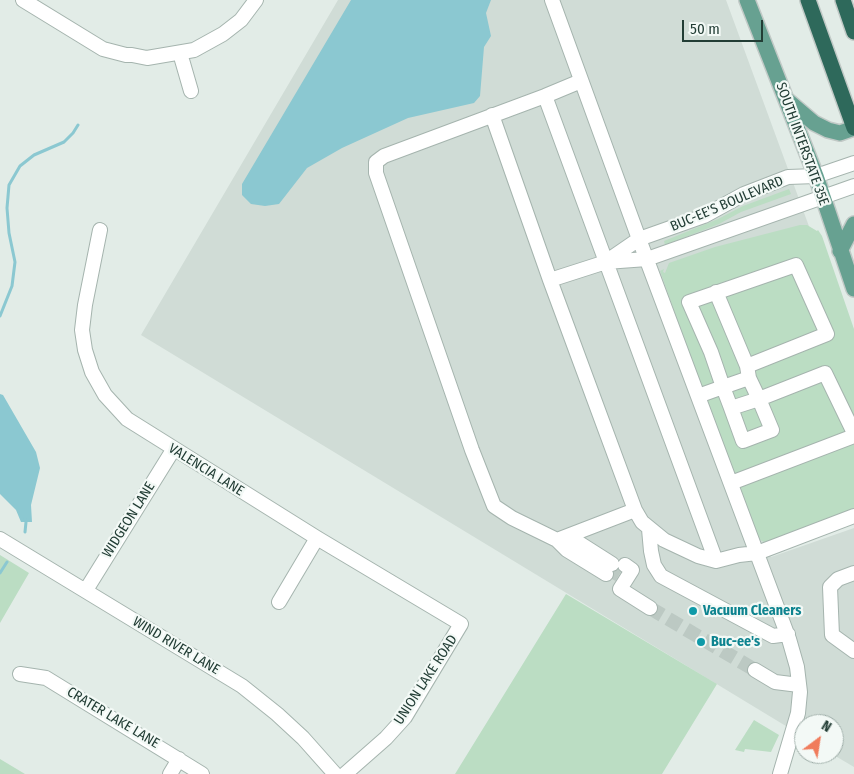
<!DOCTYPE html>
<style>
body{margin:0}
#map{position:relative;width:854px;height:774px;overflow:hidden;background:#e2ece7;font-family:"Fira Sans Condensed",sans-serif}
canvas{display:block}
.north{position:absolute;left:794px;top:714px;width:50px;height:50px;box-sizing:border-box;background:#f3f9f6;border:1px solid #9faea9;border-radius:50%;rotate:31deg;font-size:14px;font-weight:700;line-height:20px;text-align:center;color:#223d35}
.north::after{content:'';display:block;margin:auto;width:18px;height:22px;background:#f07c5c;clip-path:polygon(50% 0,100% 100%,50% 72%,0 100%)}
.scale{position:absolute;left:682px;top:20px;width:81px;height:22px;box-sizing:border-box;border:2px solid #223d35;border-top:0;padding-left:6px;font-size:15px;line-height:18px;white-space:nowrap;color:#223d35;-webkit-text-stroke:4px #f3f9f6;paint-order:stroke}
</style>
<div id="map">
<canvas width="854" height="774"></canvas>
<div class="north">N</div>
<div class="scale">50 m</div>
</div>
<script>
const context = document.querySelector('canvas').getContext('2d');
context.lineJoin = 'round';
function fill(path, color) {
  context.fillStyle = color;
  context.fill(path, 'evenodd');
}
function shape(rows) {
  const path = new Path2D();
  for (const r of rows) {
    path.moveTo(r[0], r[1]);
    for (let i = 2; i < r.length; i += 2) path.lineTo(r[i], r[i + 1]);
  }
  return path;
}
function stroke(path, color, width, dash) {
  context.strokeStyle = color;
  context.lineWidth = width;
  context.lineCap = dash ? 'butt' : 'round';
  context.setLineDash(dash || []);
  context.stroke(path);
}
function write(font, color, halo, rows, align = 'center') {
  context.font = font + ' "Fira Sans Condensed",sans-serif';
  context.lineWidth = 4.5;
  context.setLineDash([]);
  context.textBaseline = 'middle';
  context.strokeStyle = halo;
  context.fillStyle = color;
  for (const [text, x, y, turn = 0] of rows) {
    context.save();
    context.translate(x, y);
    context.rotate((+turn || 0) * Math.PI / 180);
    context.textAlign = isNaN(turn) ? turn : align;
    if (halo) context.strokeText(text, 0, 0);
    context.fillText(text, 0, 0);
    context.restore();
  }
}
const built = shape([
 [338,0,726,0,854,349,854,508,765,542,771,557,854,528,854,767,832,754,834,754,834,724,804,724,804,737,141,335]
]);
const green = shape([
 [789,189,791,194,741,212,719,224,665,245,664,241,718,219,743,206],
 [800,225,807,225,817,231,818,230,822,236,854,329,854,511,770,542,764,542,757,538,758,536,756,532,753,533,660,271,664,269,663,272,665,273,669,263,715,247],
 [0,555,29,573,0,623],
 [566,594,717,684,662,774,455,774],
 [754,720,779,735,771,752,745,749,744,752,735,750],
 [0,759,25,774,0,774]
]);
const water = shape([
 [351,0,491,0,486,13,491,36,484,47,480,96,474,103,408,118,342,148,307,168,279,204,265,206,251,204,242,195,242,184],
 [0,394,3,395,36,452,40,468,31,505,32,522,21,522,16,510,0,494]
]);
const stream = shape([
 [0,316,12,286,15,262,9,233,7,208,9,185,20,166,34,155,64,142,73,133,78,125],
 [25,532,26,522,25,518],
 [0,573,7,562]
]);
const minorTunnel = shape([
 [609,569,619,575],
 [650,608,755,670]
]);
const minor = shape([
 [23,0,103,49,126,55,132,55,147,58,194,50,223,34,241,20,256,0],
 [552,0,639,239,789,639,797,667,800,692,798,713,780,774],
 [180,53,191,91],
 [581,81,545,96,384,156,376,162,376,173,472,450,494,506,512,518,557,540,635,510,642,522,664,540,698,556,716,561,739,555,757,553,854,516],
 [545,96,716,561],
 [492,115,550,280,635,510],
 [100,230,85,305,82,330,85,350,92,372,105,395,127,419,317,538,461,624,405,717,386,738,345,774],
 [607,261,639,239,704,216,744,194,788,177,816,176,854,163],
 [550,280,606,262,647,259,854,186],
 [716,292,747,366],
 [749,378,759,399,825,373,854,433],
 [698,396,723,387,749,378,747,366,827,334,796,265,689,302,711,352,723,387,731,408,759,399,772,430,743,441,731,408],
 [731,483,854,436],
 [649,529,651,551,654,565,661,576,773,636,788,634],
 [568,536,612,564],
 [0,539,242,686,277,714,303,738,335,774],
 [557,540,567,550,606,574],
 [625,565,632,570,620,589,650,608],
 [854,573,838,579,830,587,832,635,854,651],
 [86,590,173,450],
 [279,602,317,538],
 [755,670,775,682,799,685],
 [20,674,46,678,202,774],
 [170,774,179,759]
]);
const major = shape([
 [747,0,816,176,854,289],
 [787,100,814,123,828,130,840,133,854,128],
 [840,251,854,224]
]);
const highway = shape([
 [808,0,854,128],
 [843,0,854,32]
]);
const markers = [
 [693,611,5,"#0f9aa8"],
 [701,642,5,"#0f9aa8"]
];
const streetNames = [
 ["SOUTH INTERSTATE 35E",802,144,70],
 ["BUC-EE'S BOULEVARD",727,204,-23],
 ["VALENCIA LANE",206,470,32],
 ["WIDGEON LANE",129,520,-58],
 ["WIND RIVER LANE",176,646,31],
 ["UNION LAKE ROAD",426,680,-57],
 ["CRATER LAKE LANE",113,718,31]
];
const cultureNames = [
 ["Vacuum Cleaners",703,611],
 ["Buc-ee's",711,642]
];
fill(built, '#d0dcd6');
fill(green, '#bbddc3');
fill(water, '#8bc8d1');
stroke(stream, '#8bc8d1', 3);
stroke(minorTunnel, '#bcc9c3', 14, [14, 7]);
stroke(minor, '#a5b4ae', 16);
stroke(major, '#c1c9c6', 18);
stroke(highway, '#c1c9c6', 18);
stroke(minor, '#fff', 14);
stroke(major, '#67a191', 15);
stroke(highway, '#2e695b', 15);
for (const [x, y, r, color] of markers) {
  const dot = new Path2D();
  dot.arc(x, y, r, 0, 2 * Math.PI);
  context.fillStyle = color;
  context.fill(dot);
  stroke(dot, '#f3f9f6', 2);
}
write('14px', '#223d35', '#f3f9f6', streetNames);
write('bold 14px', '#0d838f', '#f3f9f6', cultureNames, 'left');
</script>
